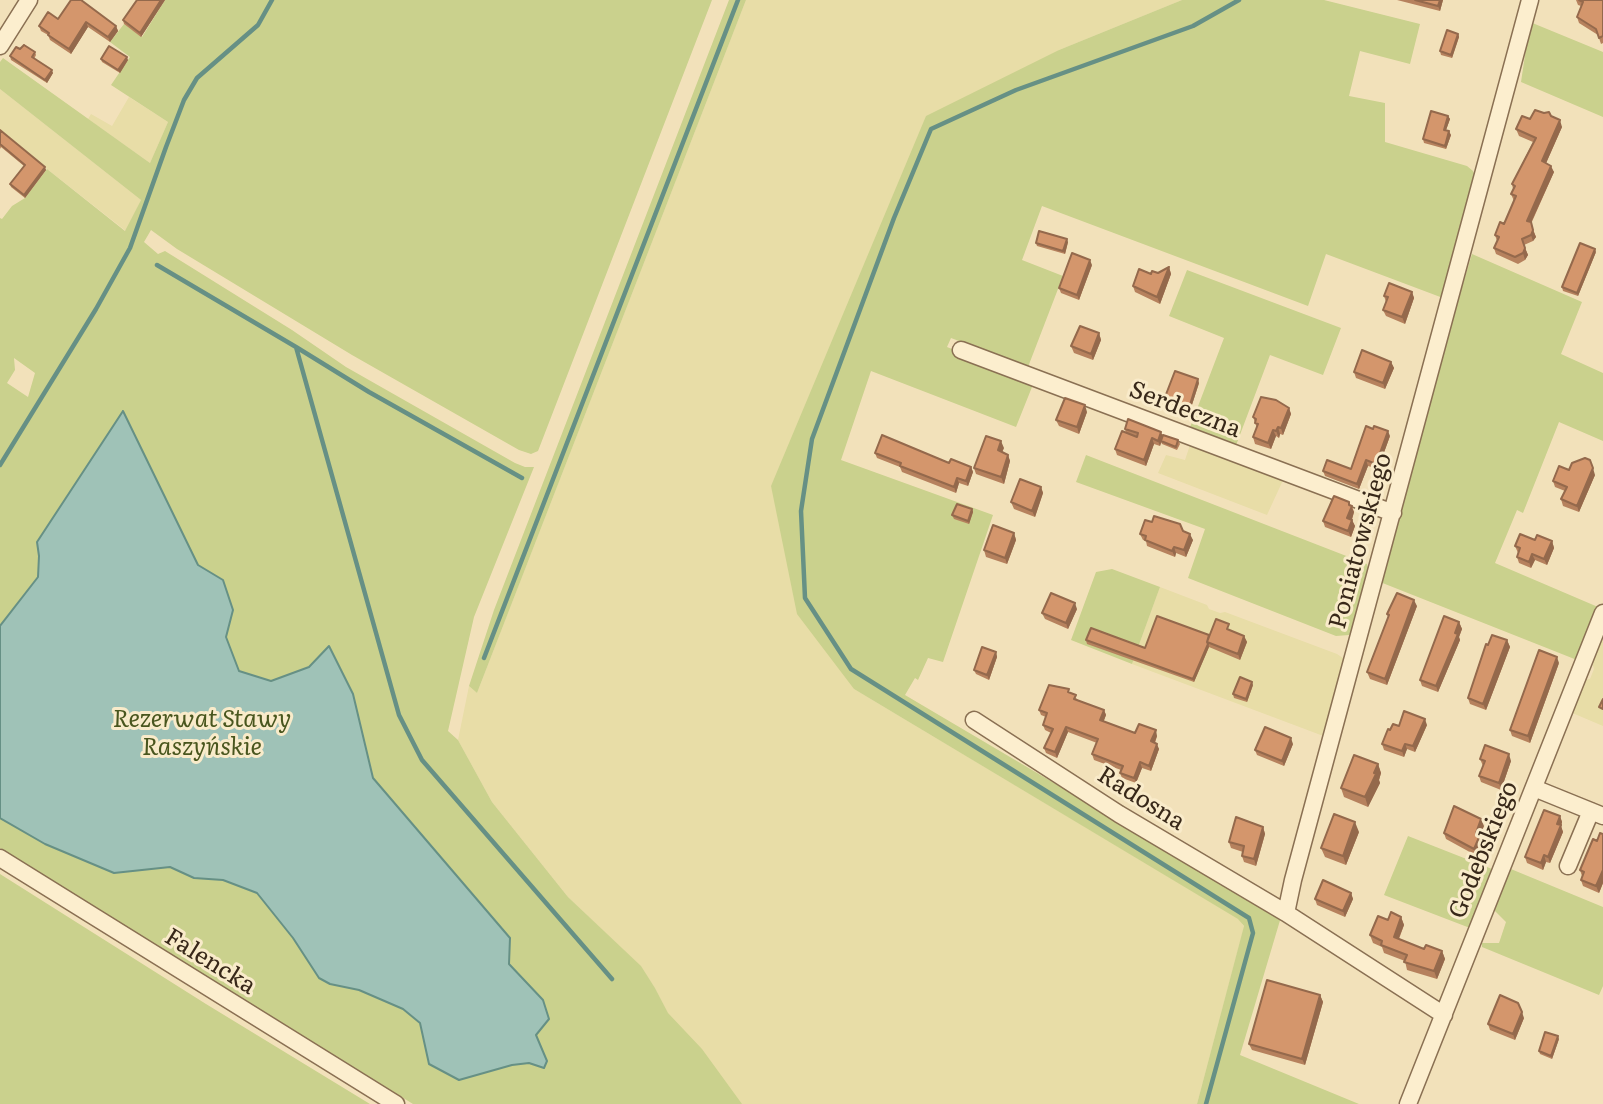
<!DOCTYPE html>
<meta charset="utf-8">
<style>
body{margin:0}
canvas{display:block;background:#f2e1ba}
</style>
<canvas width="1603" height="1104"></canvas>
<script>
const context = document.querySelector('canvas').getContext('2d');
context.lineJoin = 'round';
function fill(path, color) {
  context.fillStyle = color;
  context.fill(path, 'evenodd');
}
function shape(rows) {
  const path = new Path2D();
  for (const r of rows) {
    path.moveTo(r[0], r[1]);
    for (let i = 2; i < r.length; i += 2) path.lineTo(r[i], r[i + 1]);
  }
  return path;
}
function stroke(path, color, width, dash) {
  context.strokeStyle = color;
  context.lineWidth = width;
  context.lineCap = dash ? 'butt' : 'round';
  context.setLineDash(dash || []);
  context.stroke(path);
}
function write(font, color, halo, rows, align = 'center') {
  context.font = font + ' Literata,serif';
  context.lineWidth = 6;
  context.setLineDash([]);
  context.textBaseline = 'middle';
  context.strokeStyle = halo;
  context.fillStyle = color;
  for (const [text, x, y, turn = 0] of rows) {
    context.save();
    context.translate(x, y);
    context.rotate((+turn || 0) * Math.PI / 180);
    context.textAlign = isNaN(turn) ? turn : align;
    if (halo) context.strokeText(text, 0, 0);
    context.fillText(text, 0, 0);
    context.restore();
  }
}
const farmland = shape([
 [746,0,1182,0,1059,50,771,486,854,689,1239,919,1244,927,1197,1104,725,1104,678,1034,655,988,641,967,568,897,492,802,458,740,469,686,477,693],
 [0,89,141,200,126,231,0,132],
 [129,97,168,122,150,163,88,119,91,114,112,126],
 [1191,442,1284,478,1267,515,1158,473,1166,455,1185,460],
 [1160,587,1207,605,1209,609,1220,613,1225,612,1337,654,1346,660,1335,704,1330,711,1327,723,1330,725,1326,737,1132,664],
 [1603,629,1603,726,1570,712,1583,680,1590,679,1594,669,1591,659]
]);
const green = shape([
 [165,0,712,0,538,451,531,454,519,450,352,355,177,249,151,230,144,242,158,254,165,251,292,330,346,367,515,463,525,467,534,467,474,617,448,731,458,740,492,802,568,897,641,966,655,988,668,1013,702,1049,742,1104,413,1104,0,848,0,218,2,219,12,206,25,198,47,169,125,231,141,200,0,89,0,62,3,58,150,163,168,122,111,85,130,57,110,42,124,24,142,37],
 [14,358,35,373,28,397,7,383,15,370],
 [729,0,746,0,477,693,469,686,494,610],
 [1182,0,1324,0,1420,24,1410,64,1360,51,1349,96,1385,103,1385,142,1467,166,1473,171,1476,178,1443,298,1326,254,1308,306,1042,206,1022,260,1063,276,1028,367,951,338,947,347,1034,382,1016,427,871,371,841,460,993,515,943,662,928,658,918,680,915,678,905,695,1281,917,1240,1055,1359,1104,1197,1104,1244,926,1238,919,854,689,797,614,771,486,926,116,1059,50],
 [1530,22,1603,52,1603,117,1521,82],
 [1472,254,1582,302,1561,354,1603,373,1603,441,1559,422,1523,513,1517,510,1495,563,1598,607,1577,660,1380,582,1394,530,1403,506,1405,490,1442,353],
 [1187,270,1341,328,1323,375,1270,355,1235,448,1189,430,1224,338,1169,316],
 [1086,455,1367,564,1369,572,1354,628,1349,635,1336,636,1188,578,1205,529,1076,482],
 [1112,569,1160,587,1132,664,1071,640,1096,572],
 [1408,836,1492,869,1470,928,1384,895],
 [1506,867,1603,907,1603,986,1599,995,1482,947,1482,943,1499,943,1506,922,1491,907],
 [0,874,206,1004,370,1104,0,1104]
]);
const water = shape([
 [123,411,198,565,223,580,233,610,226,637,239,671,271,681,309,667,329,646,353,694,373,778,510,938,509,964,543,1000,549,1019,536,1035,547,1061,544,1068,529,1063,512,1065,459,1080,429,1064,420,1023,403,1009,359,990,330,984,319,978,293,938,257,893,223,880,194,878,170,867,114,873,45,844,0,818,0,626,38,577,39,556,37,542,123,411]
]);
const stream = shape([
 [157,265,296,347,399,715,422,760,612,979],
 [296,347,369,392,522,478],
 [0,465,96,309,130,248,166,147,184,100,197,78,258,25,272,0],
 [484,658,738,0],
 [1206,1104,1253,933,1249,918,851,669,805,598,801,511,812,439,894,218,931,129,1016,90,1193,26,1239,0]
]);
const minor = shape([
 [0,46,29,0],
 [961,350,1393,513],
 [974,720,1119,814,1286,913],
 [1534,788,1603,816],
 [0,858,396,1104],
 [1568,866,1591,811],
 [1444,1015,1286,913,1293,880,1530,0],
 [1408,1104,1603,613]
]);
const wall = shape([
 [137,0,165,0,141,37,124,24,123,20],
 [1397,0,1443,0,1440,11],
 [1576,0,1603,0,1603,43,1601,44,1598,35,1579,23,1577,17,1581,6,1578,5],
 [58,19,116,26,118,31,110,42,88,27,71,54,50,40,48,35,41,31,39,26],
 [1458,34,1459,37,1452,58,1441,55,1440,51],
 [35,52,36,55,34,59,53,73,47,83,11,60,10,56],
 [101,59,128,60,120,73,102,62],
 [1448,116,1450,119,1446,130,1451,135,1446,149,1424,143,1423,139],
 [1551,116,1562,127,1546,163,1554,172,1531,224,1536,237,1533,241,1524,245,1528,255,1525,260,1518,264,1496,254,1494,248,1497,241,1495,235,1504,224,1514,201,1511,194,1513,189,1512,184,1533,142,1519,136,1516,129,1530,119],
 [0,130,46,170,25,198,11,187,10,184,24,166,1,147,0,149],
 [1068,242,1065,254,1037,246,1036,243],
 [1596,252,1578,296,1563,291,1562,287],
 [1092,265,1079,300,1061,293,1059,288],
 [1169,267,1171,274,1160,304,1135,292,1133,286,1151,274,1158,273],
 [1412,292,1414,298,1405,324,1386,316,1383,310,1386,302,1384,296],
 [1099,333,1101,340,1093,360,1074,353,1071,346],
 [1391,362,1394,368,1385,389,1356,378,1354,372],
 [1199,383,1189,414,1174,408,1173,405,1174,403,1166,400,1165,397],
 [1289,408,1291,414,1283,435,1280,434,1279,438,1276,436,1271,449,1255,444,1253,437,1257,428,1253,417],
 [1087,412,1079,434,1059,426,1056,420],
 [1125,429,1162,436,1178,440,1180,444,1177,450,1162,444,1161,442,1160,446,1154,444,1146,466,1117,455,1115,449,1126,433],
 [1390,436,1378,469,1368,466,1359,489,1325,476,1323,471,1351,469],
 [1004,448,1002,452,1008,455,1010,461,1004,484,976,474,974,468],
 [875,453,971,467,973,472,968,486,959,483,956,493,902,472,900,467,877,458],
 [1569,470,1595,475,1579,512,1563,506,1561,499,1565,491,1555,487,1553,481],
 [1041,487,1043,493,1035,517,1014,509,1011,502],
 [1351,505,1352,506,1354,512,1352,520,1355,526,1351,537,1325,527,1323,521],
 [972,509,973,512,969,524,954,519,952,515],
 [1183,531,1193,540,1186,557,1176,553,1175,557,1147,546,1146,541,1143,540,1140,534],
 [1014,533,1016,540,1007,564,986,557,984,550],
 [1535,540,1552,541,1554,548,1547,565,1535,560,1531,568,1519,563,1517,557,1518,553,1515,546],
 [1417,606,1387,685,1370,679,1367,672,1388,617,1387,614],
 [1077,609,1068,629,1045,619,1042,613],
 [1459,622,1462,629,1459,637,1460,640,1438,692,1422,686,1420,680],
 [1231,631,1244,636,1247,642,1240,660,1209,647,1194,682,1087,644,1086,640,1145,648],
 [1507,640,1510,647,1486,710,1470,704,1468,698,1488,645],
 [996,652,997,657,989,680,976,674,974,670],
 [1559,663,1530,743,1512,736,1510,730],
 [1253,685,1247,702,1234,698,1233,694],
 [1070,693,1078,700,1104,710,1106,715,1103,722,1135,733,1157,736,1155,743,1159,749,1151,771,1142,768,1136,783,1122,778,1120,773,1121,770,1094,760,1092,754,1097,743,1068,732,1057,758,1046,753,1044,748,1051,733,1045,730,1043,725,1046,717,1041,715,1039,710],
 [1427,725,1415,752,1407,749,1404,757,1384,750,1382,744,1390,730,1399,726],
 [1293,744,1284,766,1257,755,1255,750],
 [1480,759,1511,761,1501,790,1481,782,1479,776,1483,766],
 [1378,764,1381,773,1379,780,1380,783,1368,807,1344,797,1341,788],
 [1560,816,1562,822,1561,826,1563,832,1550,863,1546,862,1543,870,1527,863,1525,857],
 [1484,826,1480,834,1483,841,1477,856,1446,839,1444,833],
 [1263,827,1265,834,1256,866,1244,862,1242,856,1243,852,1231,848,1229,842],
 [1359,832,1346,865,1325,857,1321,848],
 [1603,834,1603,883,1599,893,1583,886,1581,880,1582,876,1580,870],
 [1351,893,1353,899,1345,917,1317,905,1315,899],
 [1401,917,1404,925,1399,939,1424,949,1442,951,1445,959,1437,979,1407,970,1405,961,1384,953,1382,947,1373,943,1370,935,1388,920],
 [1320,995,1323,1002,1305,1065,1252,1050,1249,1044],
 [1524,1018,1515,1040,1490,1030,1488,1024],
 [1559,1039,1552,1059,1540,1054,1539,1051]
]);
const shadedWall = shape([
 [161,0,165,0,141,37,140,33],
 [1440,0,1443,0,1440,11,1438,6],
 [86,22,88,27,71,54,69,49],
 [116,26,118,31,110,42,108,37],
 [1458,34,1459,37,1452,58,1451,55],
 [127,57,128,60,120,73,118,70],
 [52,70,53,73,47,83,45,80],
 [1448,116,1450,119,1445,133,1444,130],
 [1560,120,1562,127,1544,168,1542,161],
 [1449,131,1451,135,1446,149,1445,146],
 [1551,166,1554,172,1529,227,1527,221],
 [45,167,46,170,25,198,24,195],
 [1533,230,1536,237,1533,241,1531,235],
 [1067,239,1068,242,1065,254,1063,251],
 [1525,248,1528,255,1525,260,1523,253],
 [1595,249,1596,252,1578,296,1577,293],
 [1090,260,1092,265,1079,300,1077,295],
 [1169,267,1171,274,1160,304,1157,297],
 [1412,292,1414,298,1405,324,1402,317],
 [1099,333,1101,340,1093,360,1091,354],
 [1391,362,1394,368,1385,389,1383,383],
 [1198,379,1199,383,1189,414,1188,411],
 [1085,405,1087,412,1079,434,1077,427],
 [1289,408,1291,414,1283,435,1281,428],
 [1278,427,1280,434,1279,438,1276,431],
 [1273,430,1276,436,1271,449,1268,443],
 [1388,431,1390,436,1378,469,1376,464],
 [1161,432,1163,437,1160,446,1158,441],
 [1152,438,1154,444,1146,466,1144,460],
 [1001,441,1004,448,1000,456,998,450],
 [1008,455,1010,461,1004,484,1001,477],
 [1366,460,1368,466,1359,489,1357,484],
 [971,467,973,472,968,486,966,481],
 [1593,468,1595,475,1579,512,1577,506],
 [957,478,959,483,956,493,954,487],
 [1041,487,1043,493,1035,517,1032,511],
 [1349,502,1354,512,1350,525,1347,518],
 [972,509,973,512,969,524,968,521],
 [1352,520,1355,526,1351,537,1348,531],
 [1014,533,1016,540,1007,564,1005,558],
 [1190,534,1193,540,1186,557,1184,550],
 [1552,541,1554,548,1547,565,1544,559],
 [1174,547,1176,553,1175,557,1172,551],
 [1532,554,1535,560,1531,568,1529,562],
 [1414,600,1417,606,1387,685,1385,679],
 [1075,603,1077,609,1068,629,1066,623],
 [1459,622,1462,629,1459,637,1460,640,1438,692,1436,686],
 [1244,636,1247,642,1240,660,1238,654],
 [1507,640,1510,647,1486,710,1483,704],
 [1208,644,1209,647,1194,682,1193,679],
 [996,652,997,657,989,680,987,675],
 [1557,657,1559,663,1530,743,1528,736],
 [1252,682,1253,685,1247,702,1246,699],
 [1104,710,1106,715,1102,726,1100,720],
 [1425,719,1427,725,1415,752,1413,746],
 [1066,727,1068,732,1057,758,1055,752],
 [1156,730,1157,736,1153,747,1151,741],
 [1291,738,1293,744,1284,766,1282,761],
 [1157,744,1159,749,1151,771,1149,766],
 [1405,744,1407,749,1404,757,1402,751],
 [1509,754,1511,761,1501,790,1499,783],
 [1140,762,1142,768,1136,783,1134,778],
 [1378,764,1381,773,1379,780,1380,783,1368,807,1365,797],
 [1560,816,1562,822,1561,826,1563,832,1550,863,1548,857],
 [1481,819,1484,826,1478,839,1476,833],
 [1355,822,1359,832,1346,865,1343,856],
 [1263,827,1265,834,1256,866,1254,859],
 [1480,835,1483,841,1477,856,1474,849],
 [1544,855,1546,862,1543,870,1541,863],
 [1603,870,1603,883,1599,893,1596,886],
 [1351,893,1353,899,1345,917,1343,911],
 [1401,917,1404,925,1396,945,1394,937],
 [1442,951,1445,959,1437,979,1434,971],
 [1320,995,1323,1002,1305,1065,1302,1059],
 [1522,1012,1524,1018,1515,1040,1513,1034],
 [1558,1036,1559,1039,1552,1059,1551,1056]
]);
const building = shape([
 [71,0,81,0,116,26,108,37,86,22,69,49,48,35,49,33,39,26,48,12,58,19,71,0],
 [137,0,161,0,140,33,123,20,137,0],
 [1415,0,1440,0,1438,6,1415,0],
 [1579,0,1603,0,1603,36,1599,38,1596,29,1577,17,1583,2,1579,0],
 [1447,30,1458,34,1451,55,1440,51,1447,30],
 [24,45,35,52,32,57,52,70,45,80,10,56,16,47,20,49,24,45],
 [109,46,127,57,118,70,101,59,109,46],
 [1535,110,1544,113,1549,112,1551,116,1560,120,1542,161,1551,166,1527,221,1531,222,1533,230,1531,235,1522,239,1525,248,1523,253,1515,257,1494,248,1499,237,1495,235,1500,222,1504,224,1516,196,1511,194,1515,186,1512,184,1536,138,1516,129,1522,116,1530,119,1535,110],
 [1431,111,1448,116,1444,130,1449,131,1445,146,1423,139,1431,111],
 [0,130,45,167,24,195,10,184,25,165,0,144,0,130],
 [1039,231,1067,239,1063,251,1036,243,1039,231],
 [1580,243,1595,249,1577,293,1562,287,1580,243],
 [1072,253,1090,260,1077,295,1059,288,1072,253],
 [1169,267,1157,297,1133,286,1139,269,1151,274,1152,271,1158,273,1169,267],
 [1389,283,1412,292,1402,317,1383,310,1388,297,1384,296,1389,283],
 [1080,326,1099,333,1091,354,1071,346,1080,326],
 [1362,350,1391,362,1383,383,1354,372,1362,350],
 [1175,371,1198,379,1188,411,1173,405,1174,400,1165,397,1175,371],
 [1261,397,1276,400,1289,408,1281,428,1278,427,1276,431,1273,430,1268,443,1253,437,1258,424,1255,423,1256,419,1253,417,1261,397],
 [1065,398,1085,405,1077,427,1056,420,1065,398],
 [1128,419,1161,432,1158,441,1152,438,1144,460,1115,449,1122,431,1137,437,1138,433,1125,429,1128,419],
 [1366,426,1373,429,1374,426,1388,431,1376,464,1366,460,1357,484,1323,471,1327,460,1351,469,1366,426],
 [882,435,949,463,951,459,971,467,966,481,957,478,954,487,900,466,901,463,875,453,882,435],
 [1163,435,1178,440,1176,447,1161,441,1163,435],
 [986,436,1001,441,998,450,1008,455,1001,477,974,468,986,436],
 [1585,458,1590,460,1593,468,1577,506,1561,499,1567,487,1553,481,1559,466,1569,470,1572,463,1585,458],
 [1020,479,1041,487,1032,511,1011,502,1020,479],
 [1334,496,1349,502,1349,505,1352,506,1347,518,1352,520,1348,531,1323,521,1334,496],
 [957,504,972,509,968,521,952,515,957,504],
 [1154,516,1180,524,1183,531,1190,534,1184,550,1174,547,1172,551,1145,540,1146,536,1140,534,1145,520,1152,522,1154,516],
 [993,525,1014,533,1005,558,984,550,993,525],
 [1520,534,1535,540,1537,535,1552,541,1544,559,1532,554,1529,562,1517,557,1520,548,1515,546,1520,534],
 [1051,593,1075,603,1066,623,1042,613,1051,593],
 [1397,593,1414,600,1385,679,1367,672,1389,615,1387,614,1397,593],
 [1157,616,1209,635,1207,642,1208,644,1193,679,1086,640,1091,628,1145,648,1157,616],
 [1444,616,1459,622,1455,633,1458,634,1436,686,1420,680,1444,616],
 [1216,619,1229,624,1227,629,1244,636,1238,654,1207,642,1216,619],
 [1492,635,1507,640,1483,704,1468,698,1486,644,1488,645,1492,635],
 [982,647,996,652,987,675,974,670,982,647],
 [1539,650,1557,657,1528,736,1510,730,1539,650],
 [1240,677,1252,682,1246,699,1233,694,1240,677],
 [1049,685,1069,689,1068,692,1076,695,1074,699,1104,710,1100,720,1135,733,1139,724,1156,730,1151,741,1157,744,1149,766,1140,762,1134,778,1120,773,1123,766,1092,754,1098,739,1066,727,1055,752,1044,748,1053,729,1043,725,1047,713,1039,710,1049,685],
 [1603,699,1603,709,1599,707,1603,699],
 [1404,711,1425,719,1413,746,1405,744,1402,751,1382,744,1388,729,1390,730,1393,724,1399,726,1404,711],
 [1265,727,1291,738,1282,761,1255,750,1265,727],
 [1485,745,1509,754,1499,783,1479,776,1485,761,1480,759,1485,745],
 [1354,755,1378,764,1374,773,1376,774,1365,797,1341,788,1354,755],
 [1454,806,1481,819,1476,833,1480,835,1474,849,1444,833,1454,806],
 [1544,810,1560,816,1557,824,1561,825,1548,857,1544,855,1541,863,1525,857,1544,810],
 [1334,814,1355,822,1343,856,1321,848,1334,814],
 [1236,817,1263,827,1254,859,1242,856,1244,846,1229,842,1236,817],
 [1600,833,1603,834,1603,870,1596,886,1581,880,1584,872,1580,870,1593,839,1597,841,1600,833],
 [1323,880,1351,893,1343,911,1315,899,1323,880],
 [1391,912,1401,917,1394,937,1424,949,1426,945,1442,951,1434,971,1404,962,1407,955,1381,945,1382,941,1370,935,1378,916,1388,920,1391,912],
 [1267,980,1320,995,1302,1059,1249,1044,1267,980],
 [1500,995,1518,1003,1522,1012,1513,1034,1488,1024,1500,995],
 [1545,1032,1558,1036,1551,1056,1539,1051,1545,1032]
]);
const streetNames = [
 ["Serdeczna",1185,410,21],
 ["Poniatowskiego",1361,541,-75],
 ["Radosna",1141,799,32],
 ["Godebskiego",1484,850,-68],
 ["Falencka",210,962,32]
];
const parkNames = [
 ["Rezerwat Stawy",202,720],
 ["Raszyńskie",202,748]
];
fill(farmland, '#e8dda7');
fill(green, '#cad18d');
fill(water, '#9fc2b7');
stroke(water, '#669085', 2);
stroke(stream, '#669085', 4.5);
stroke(minor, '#8a7053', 19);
stroke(minor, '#fceece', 16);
fill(wall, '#b6815d');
fill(shadedWall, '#94694c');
fill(building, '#d4966c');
stroke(building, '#94694c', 2);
write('24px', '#382819', '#f9ebca', streetNames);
write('italic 24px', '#49561e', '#f9ebca', parkNames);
</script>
